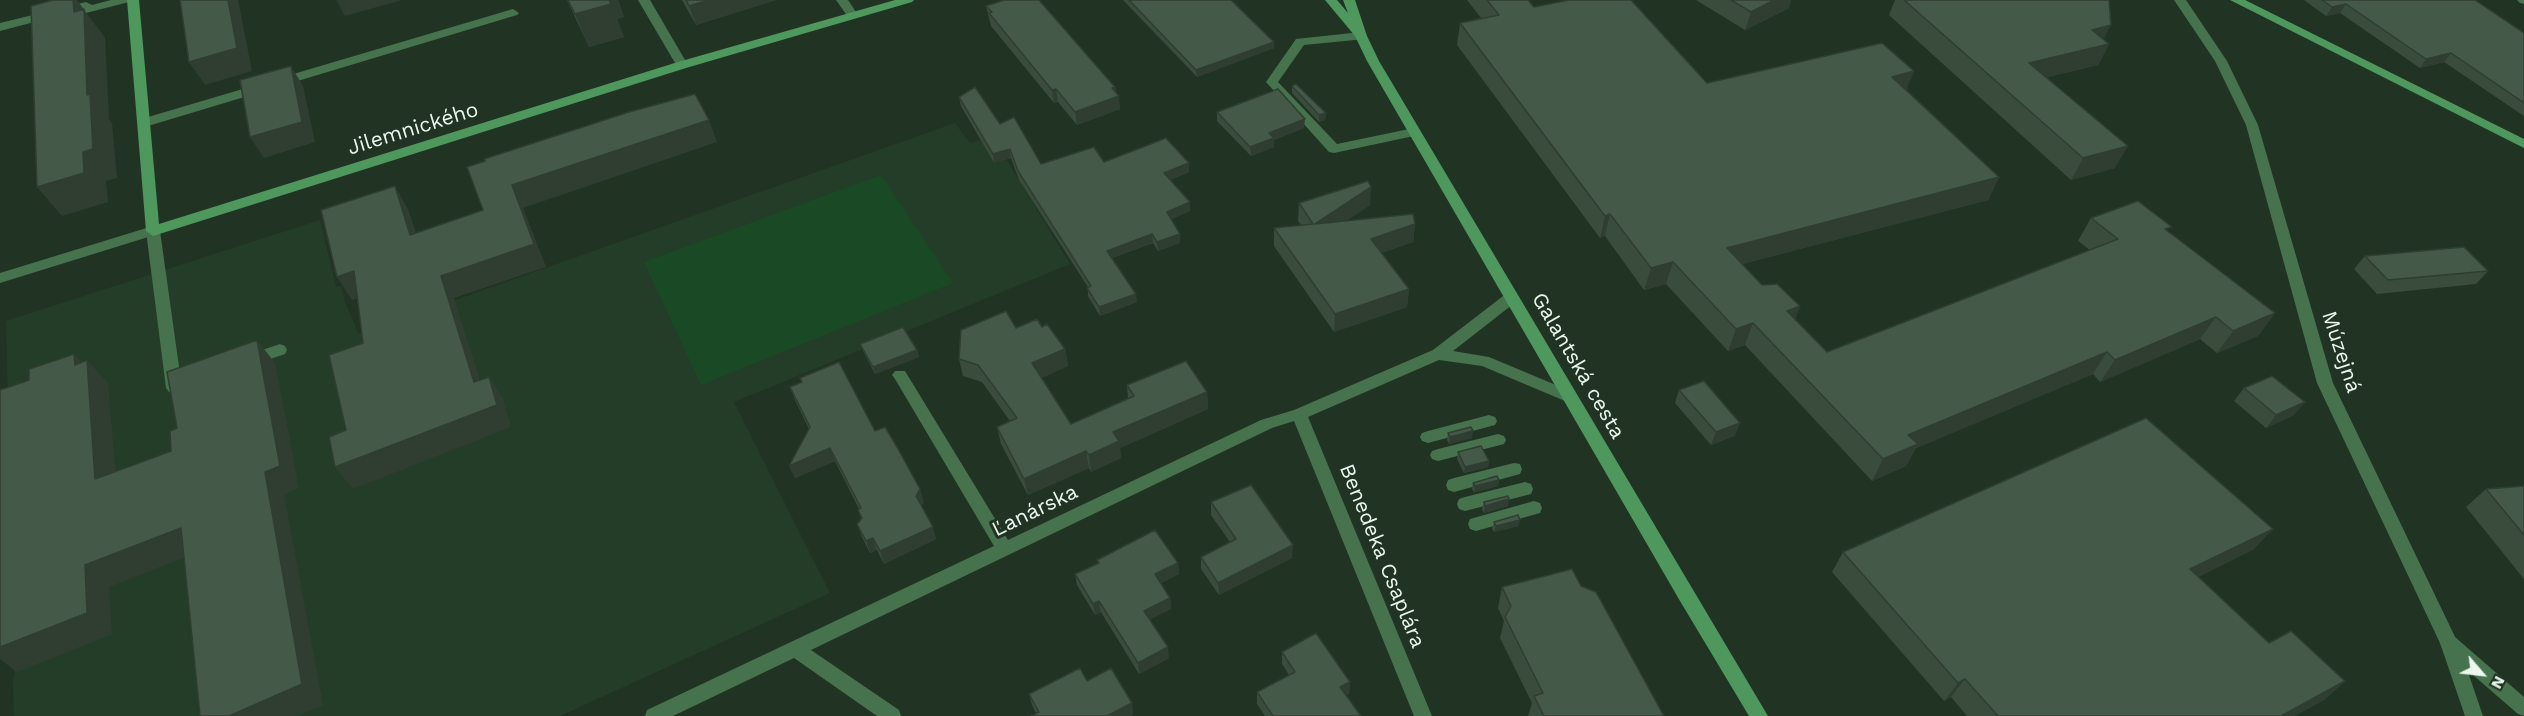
<!DOCTYPE html>
<meta charset="utf-8">
<style>
body{margin:0}
#map{position:relative;width:2524px;height:716px;overflow:hidden;background:#213424;font-family:"Work Sans",sans-serif}
canvas{display:block}
.north{position:absolute;left:2452px;top:644px;width:60px;height:60px;-webkit-text-stroke:4px #213424;paint-order:stroke;rotate:118deg;font-size:16px;font-weight:700;line-height:24px;text-align:center;color:#ebf7ec}
.north::after{content:'';display:block;margin:auto;width:21px;height:27px;background:#ebf7ec;clip-path:polygon(50% 0,100% 100%,50% 72%,0 100%)}
</style>
<div id="map">
<canvas width="2524" height="716"></canvas>
<div class="north">N</div>
</div>
<script>
const context = document.querySelector('canvas').getContext('2d');
context.lineJoin = 'round';
function fill(path, color) {
  context.fillStyle = color;
  context.fill(path, 'evenodd');
}
function shape(rows) {
  const path = new Path2D();
  for (const r of rows) {
    path.moveTo(r[0], r[1]);
    for (let i = 2; i < r.length; i += 2) path.lineTo(r[i], r[i + 1]);
  }
  return path;
}
function stroke(path, color, width, dash) {
  context.strokeStyle = color;
  context.lineWidth = width;
  context.lineCap = dash ? 'butt' : 'round';
  context.setLineDash(dash || []);
  context.stroke(path);
}
function write(font, color, halo, rows, align = 'center') {
  context.font = font + ' "Work Sans",sans-serif';
  context.lineWidth = 6;
  context.setLineDash([]);
  context.textBaseline = 'middle';
  context.strokeStyle = halo;
  context.fillStyle = color;
  for (const [text, x, y, turn = 0] of rows) {
    context.save();
    context.translate(x, y);
    context.rotate((+turn || 0) * Math.PI / 180);
    context.textAlign = isNaN(turn) ? turn : align;
    if (halo) context.strokeText(text, 0, 0);
    context.fillText(text, 0, 0);
    context.restore();
  }
}
const built = shape([
 [955,123,970,143,981,140,994,163,1006,159,1070,264,734,402,830,593,560,716,14,716,13,679,15,672,6,321,320,220,336,287,341,286,345,302,359,334]
]);
const green = shape([
 [881,175,953,283,701,385,644,262]
]);
const lane = shape([
 [111,0,131,0,129,2,86,13,80,10,0,31,0,23,86,2,92,5,111,0],
 [638,0,650,0,688,65,686,68,678,68,638,0],
 [836,0,848,0,858,15,856,17,848,17,836,0],
 [513,9,519,13,517,15,148,126,143,127,137,123,138,120,513,9],
 [1361,32,1367,36,1365,39,1304,45,1278,82,1337,144,1414,128,1420,132,1414,136,1334,153,1329,152,1266,82,1296,39,1361,32],
 [153,226,160,231,182,388,179,392,174,394,169,392,166,388,146,231,153,226],
 [280,344,285,346,287,350,285,354,250,366,245,364,242,360,245,356,280,344],
 [1489,415,1495,417,1497,421,1495,425,1428,443,1422,441,1420,437,1422,433,1428,431,1489,415],
 [1498,434,1504,436,1506,440,1504,444,1438,461,1432,459,1430,455,1432,451,1438,449,1498,434],
 [1514,463,1520,464,1522,469,1520,474,1454,492,1448,490,1446,485,1448,480,1454,478,1514,463],
 [1525,482,1531,484,1533,489,1531,494,1465,511,1459,509,1457,504,1459,499,1465,497,1525,482],
 [1534,501,1540,503,1542,508,1540,513,1476,531,1470,529,1468,524,1470,519,1534,501],
 [2449,635,2455,637,2524,697,2524,716,2518,714,2443,649,2440,643,2443,637,2449,635]
]);
const street = shape([
 [2174,0,2186,0,2227,61,2258,125,2333,383,2458,643,2483,716,2465,716,2440,643,2317,383,2246,125,2215,61,2174,0],
 [2517,0,2524,0,2524,4,2520,3,2517,0],
 [153,226,158,228,160,231,158,234,0,283,0,273,153,226],
 [1512,292,1519,297,1517,301,1453,351,1489,357,1575,393,1578,397,1575,401,1565,401,1482,366,1439,360,1308,417,1432,716,1414,716,1294,421,1272,428,811,650,899,710,901,716,877,716,794,658,673,716,645,716,647,710,994,546,895,379,892,375,895,371,905,371,1008,540,1261,420,1294,410,1433,350,1507,293,1512,292]
]);
const secondary = shape([
 [127,0,139,0,159,224,678,62,895,0,914,0,912,2,686,68,153,236,146,231,127,0],
 [1325,0,1337,0,1348,13,1343,0,1355,0,1367,36,1379,61,1768,716,1749,716,1680,601,1367,61,1355,36,1325,0],
 [2230,0,2245,0,2524,139,2524,148,2230,0]
]);
const wall = shape([
 [567,0,618,0,624,17,617,19,624,37,589,47],
 [682,0,776,0,696,25],
 [1123,0,1231,0,1274,48,1197,77],
 [1467,0,1528,0,1534,7,1707,83,1907,90,1999,177,1988,200,1742,264,1762,285,1800,306,1795,319,1827,352,2090,250,2078,241,2091,218,2169,232,2275,313,2258,336,2217,353,2200,339,2100,382,2093,374,1916,448,1906,466,1872,481,1745,345,1728,351,1666,284,1644,290,1605,236,1600,238,1457,45,1460,23,1481,18],
 [1696,0,1791,0,1789,8,1745,30],
 [1895,0,2109,0,2103,39,2109,44,2098,65,2047,77,2115,168,2071,180,1889,15],
 [2304,0,2475,0,2524,33,2524,116,2444,62,2420,68,2340,13,2326,16],
 [986,6,1115,87,1120,109,1077,125,1058,102,1054,103,991,26],
 [1292,86,1326,113,1325,120,1319,122,1292,93],
 [959,97,1000,124,1041,164,1104,162,1189,172,1170,180,1190,211,1171,219,1180,243,1158,251,1153,243,1112,258,1137,302,1100,316,1088,296,1088,287,1019,180,1011,158,994,163,961,106],
 [1217,112,1304,128,1274,140,1274,147,1251,156,1217,121],
 [1299,203,1370,205,1346,221,1415,224,1413,242,1381,253,1409,289,1407,307,1334,332,1274,246,1274,228,1301,225,1298,221],
 [2365,256,2488,271,2476,284,2377,294,2354,269],
 [1042,327,1065,349,1068,366,1041,378,1071,424,1128,399,1127,385,1207,392,1208,409,1120,448,1121,458,1091,472,1089,468,1028,495,1001,444,997,427,1010,421,982,382,963,376,959,359,1016,328],
 [860,344,917,350,919,357,875,374,863,351],
 [800,378,875,431,924,502,921,506,936,539,884,564,877,550,870,553,862,537,857,524,861,519,858,510,859,509,835,461,795,478,809,429,795,400,790,387,802,383],
 [2244,388,2294,415,2266,428,2234,401],
 [1679,390,1740,423,1734,436,1711,445,1675,403],
 [1448,433,1472,438,1449,444,1447,440],
 [1458,452,1489,461,1488,467,1464,473,1457,459],
 [1499,480,1498,486,1474,492,1472,489,1473,483],
 [2524,486,2524,579,2466,507,2486,489],
 [1211,502,1292,558,1219,595,1201,569,1201,557,1230,542,1211,515],
 [1484,502,1508,506,1484,513,1482,509],
 [1494,522,1519,526,1494,532,1492,529],
 [2254,549,2198,577,2269,643,2345,681,2324,700,2294,716,1967,716,1951,697,1944,701,1832,572,1843,552],
 [1097,560,1178,563,1179,574,1161,583,1170,598,1171,609,1150,619,1169,658,1139,674,1101,612,1095,615,1077,585,1075,574,1098,563],
 [1581,586,1664,716,1528,716,1532,703,1500,638,1504,621,1498,608,1502,587],
 [1282,652,1350,682,1349,694,1346,695,1361,716,1265,716,1257,704,1257,692,1289,675,1282,664],
 [1087,681,1132,703,1133,715,1036,713,1032,705,1029,694]
]);
const shadedWall = shape([
 [73,0,77,0,105,38,109,119,112,123,117,178,106,181,108,202,62,216,37,187,83,152,87,95,74,12],
 [228,0,238,0,252,71,205,85,189,62],
 [336,0,402,0,345,16],
 [608,0,618,0,624,17,617,19,624,37,589,47,575,14],
 [709,0,776,0,696,25,689,6],
 [1774,0,1791,0,1789,8,1745,30,1751,12],
 [2346,4,2340,13,2326,16,2332,7],
 [2111,25,2100,46,2109,44,2098,65,2019,84,2029,63,2092,30],
 [1274,42,1274,48,1197,77,1196,70],
 [2451,53,2444,62,2420,68,2426,59],
 [291,66,303,86,315,142,264,158,250,137],
 [1914,71,1905,94,1892,77],
 [1115,87,1116,97,1119,96,1120,109,1077,125,1075,112,1112,88],
 [1056,89,1058,102,1054,103,1052,90],
 [1326,113,1325,120,1319,122,1319,115],
 [1305,119,1304,128,1274,140,1274,147,1251,156,1250,147,1269,133],
 [709,120,717,142,523,208,546,267,454,298,488,405,474,382,441,276,512,185],
 [2128,146,2115,168,2071,180,2083,158],
 [1010,149,1011,158,994,163,993,154],
 [1189,163,1189,172,1164,182,1164,173],
 [1999,177,1988,200,1720,270,1727,248],
 [395,186,408,209,424,257,410,235],
 [1371,187,1370,205,1315,242,1315,224],
 [1190,202,1190,211,1167,221,1167,212],
 [1610,214,1605,236,1600,238,1605,216],
 [1415,224,1413,242,1369,257,1371,239],
 [1152,234,1153,243,1108,259,1107,251],
 [1180,234,1180,243,1158,251,1157,242],
 [1673,262,1666,284,1644,290,1651,268],
 [354,271,369,294,352,300,337,277],
 [1409,289,1407,307,1334,332,1335,314],
 [1136,294,1137,302,1100,316,1099,307],
 [1800,306,1791,328,1787,311],
 [2275,313,2258,336,2217,353,2233,331],
 [2216,317,2200,339,2100,382,2115,360],
 [1753,323,1745,345,1728,351,1736,329],
 [257,340,275,363,299,488,284,494,323,705,298,716,229,716,265,472],
 [1065,349,1068,366,1035,381,1032,363],
 [917,350,919,357,875,374,873,367],
 [2107,352,2093,374,1916,448,1906,466,1872,481,1883,459,1908,435],
 [74,354,88,369,87,360,108,383,118,501,95,479,75,365],
 [489,377,503,399,511,427,353,489,335,467],
 [1207,392,1208,409,1120,448,1121,458,1091,472,1089,455,1113,432],
 [2305,402,2294,415,2266,428,2276,415],
 [1740,423,1734,436,1711,445,1716,432],
 [1473,431,1472,438,1449,444,1450,437],
 [830,448,835,461,795,478,789,466],
 [1086,451,1089,468,1028,495,1024,479],
 [1489,461,1488,467,1464,473,1465,467],
 [1499,480,1498,486,1474,492,1475,486],
 [920,489,924,502,920,509,916,496],
 [1509,499,1508,506,1484,513,1485,506],
 [1520,520,1519,526,1494,532,1496,526],
 [933,527,936,539,884,564,880,551],
 [181,528,203,550,109,587,112,634,17,672,0,659,0,647,85,565],
 [2273,529,2254,549,2173,589,2190,569],
 [873,538,877,550,870,553,866,541],
 [1293,545,1292,558,1219,595,1218,583],
 [1178,563,1179,574,1156,585,1155,574],
 [1170,598,1171,609,1145,622,1144,611],
 [1099,601,1101,612,1095,615,1093,604],
 [1168,647,1169,658,1139,674,1138,663],
 [1965,679,1951,697,1944,701,1958,683],
 [2345,681,2324,700,2294,716,2281,716],
 [1350,682,1349,694,1339,699,1340,687],
 [1132,703,1133,715,1131,716,1107,716]
]);
const building = shape([
 [53,0,73,0,74,12,84,9,87,95,90,94,93,149,83,152,84,173,37,187,31,6,53,0],
 [180,0,228,0,237,48,189,62,180,0],
 [568,0,609,0,611,4,575,14,568,0],
 [686,0,709,0,689,6,686,0],
 [1004,0,1039,0,1115,87,1112,88,1119,96,1075,112,1056,89,1052,90,989,13,992,12,986,6,1004,0],
 [1129,0,1231,0,1274,42,1196,70,1129,0],
 [1487,0,1528,0,1534,7,1569,0,1631,0,1707,83,1882,43,1914,71,1892,77,1999,177,1727,248,1762,285,1777,284,1800,306,1787,311,1827,352,2118,239,2091,218,2138,201,2172,227,2165,229,2275,313,2233,331,2216,317,2115,360,2107,352,1908,435,1918,444,1883,459,1753,323,1736,329,1673,262,1651,268,1610,214,1605,216,1460,23,1499,15,1487,0],
 [1731,0,1774,0,1751,12,1731,0],
 [1904,0,2109,0,2111,25,2092,30,2109,44,2029,63,2128,146,2083,158,1904,0],
 [2322,0,2475,0,2524,33,2524,103,2451,53,2426,59,2346,4,2332,7,2322,0],
 [291,66,302,122,250,137,240,80,291,66],
 [1296,84,1326,113,1319,115,1292,86,1296,84],
 [975,87,1000,124,1014,117,1041,164,1094,147,1104,162,1166,138,1189,163,1164,173,1190,202,1167,212,1180,234,1157,242,1152,234,1107,251,1136,294,1099,307,1087,288,1091,286,1018,171,1010,149,993,154,959,97,975,87],
 [1278,89,1305,119,1269,133,1274,138,1250,147,1217,112,1278,89],
 [695,94,709,120,512,185,534,244,441,276,474,382,489,377,497,405,335,467,329,437,346,430,329,355,363,343,354,271,337,277,321,210,395,186,410,235,483,210,467,167,485,161,484,159,629,112,695,94],
 [1368,181,1371,187,1315,224,1413,214,1415,224,1371,239,1409,289,1335,314,1274,228,1313,224,1299,203,1368,181],
 [2464,247,2488,271,2388,280,2365,256,2464,247],
 [1006,311,1016,328,1037,319,1042,327,1047,324,1065,349,1032,363,1071,424,1134,396,1127,385,1186,361,1207,392,1113,432,1119,441,1089,455,1086,451,1024,479,997,427,1017,418,978,365,959,359,961,330,1006,311],
 [903,327,917,350,873,367,860,344,903,327],
 [257,340,280,466,265,472,302,684,229,716,200,716,181,528,85,565,87,613,0,647,0,390,29,380,29,369,74,354,75,365,87,360,95,479,171,451,170,431,177,428,167,372,257,340],
 [839,362,875,431,885,427,897,447,920,489,916,496,933,527,880,551,873,538,866,541,857,524,862,518,858,510,861,508,830,448,789,466,810,427,790,387,802,382,800,378,839,362],
 [2272,376,2305,402,2276,415,2244,388,2272,376],
 [1704,381,1740,423,1716,432,1679,390,1704,381],
 [2146,418,2273,529,2190,569,2269,643,2291,631,2345,681,2281,716,1998,716,1965,679,1958,683,1843,552,2146,418],
 [1471,427,1473,431,1450,437,1448,433,1471,427],
 [1481,446,1489,461,1465,467,1458,452,1481,446],
 [1497,476,1499,480,1475,486,1473,483,1497,476],
 [1251,485,1293,545,1218,583,1201,557,1236,539,1211,502,1251,485],
 [2524,486,2524,535,2486,489,2524,486],
 [1508,496,1509,499,1485,506,1484,502,1508,496],
 [1518,515,1520,520,1496,526,1494,522,1518,515],
 [1155,530,1178,563,1155,574,1170,598,1144,611,1168,647,1138,663,1099,601,1093,604,1075,574,1099,563,1097,560,1155,530],
 [1572,569,1581,586,1596,592,1664,716,1544,716,1534,696,1543,693,1505,617,1511,606,1502,587,1572,569],
 [1316,633,1350,682,1340,687,1361,716,1273,716,1257,692,1295,672,1282,652,1316,633],
 [1080,668,1087,681,1111,668,1132,703,1107,716,1031,716,1039,712,1029,694,1080,668]
]);
const streetNames = [
 ["Jilemnického",413,129,-17],
 ["Múzejná",2341,352,72],
 ["Galantská cesta",1578,366,60],
 ["Ľanárska",1035,511,-26],
 ["Benedeka Csaplára",1382,556,68]
];
fill(built, '#243d28');
fill(green, '#1a4925');
fill(lane, '#46724d');
fill(street, '#46724d');
fill(secondary, '#4e975d');
fill(wall, '#3a4d3d');
fill(shadedWall, '#303e32');
fill(building, '#445947');
stroke(building, '#303e32', 1.5);
write('21px', '#ebf7ec', '#213424', streetNames);
</script>
